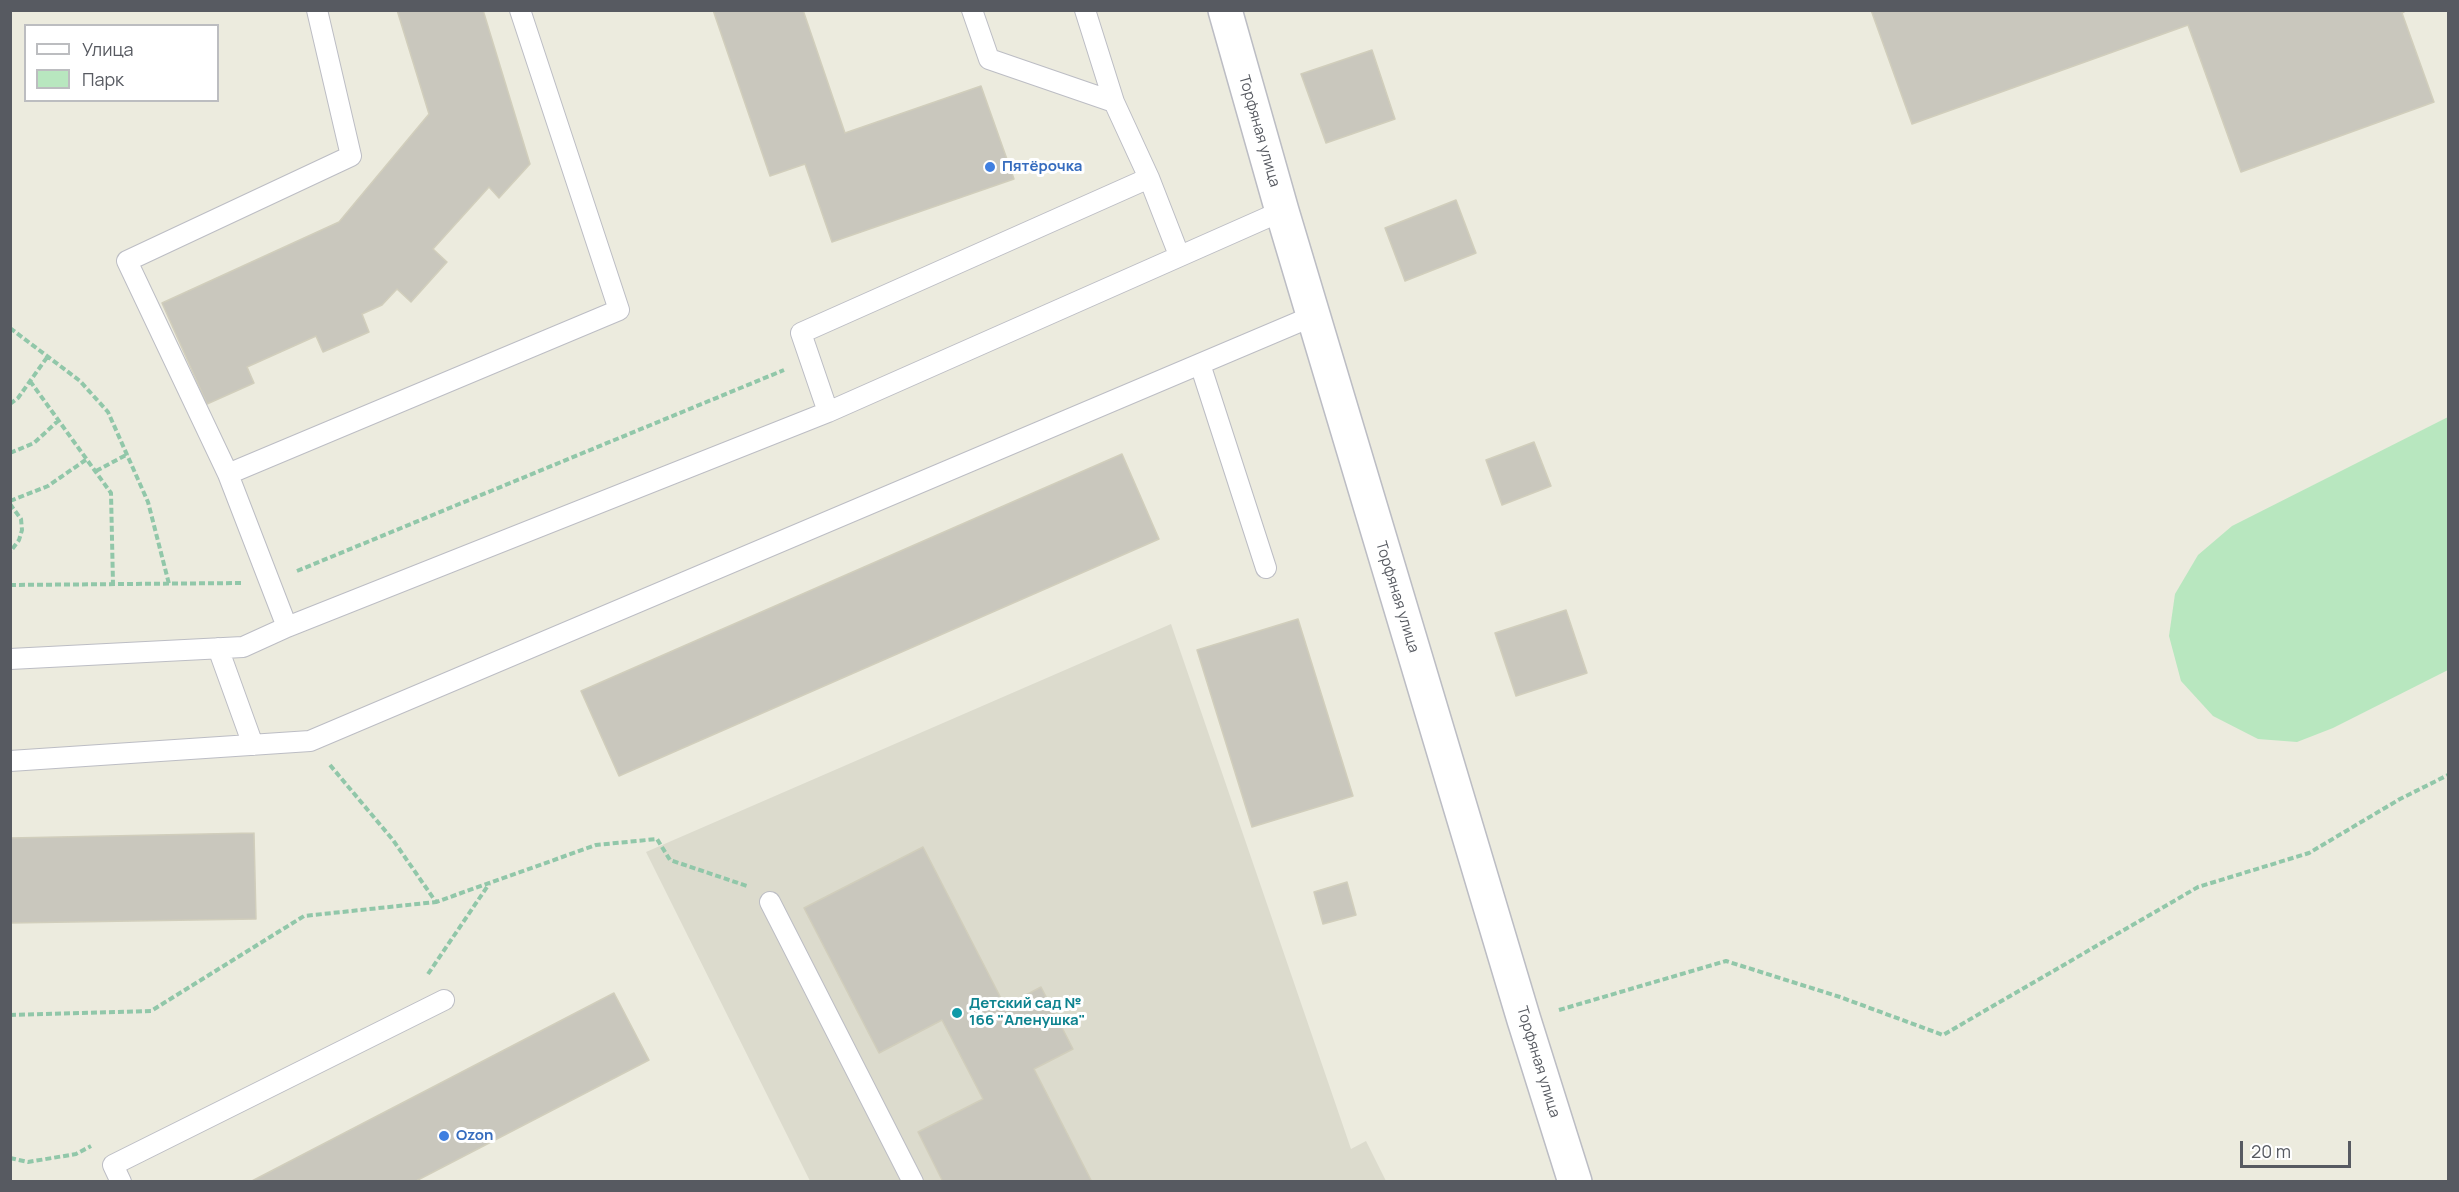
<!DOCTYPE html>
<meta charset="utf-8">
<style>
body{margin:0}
#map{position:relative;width:2459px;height:1192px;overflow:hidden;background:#ecebde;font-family:Manrope,sans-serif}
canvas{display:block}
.frame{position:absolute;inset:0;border:12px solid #575a61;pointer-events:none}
.legend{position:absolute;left:24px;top:24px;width:195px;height:78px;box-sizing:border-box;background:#fff;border:2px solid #bcbdc0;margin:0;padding:8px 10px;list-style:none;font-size:18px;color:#575a61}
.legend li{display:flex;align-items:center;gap:12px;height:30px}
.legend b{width:30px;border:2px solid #bcbdc0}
.scale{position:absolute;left:2240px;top:1141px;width:111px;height:27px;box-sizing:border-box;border:3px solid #575a61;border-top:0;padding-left:8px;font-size:18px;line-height:21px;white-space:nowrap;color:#575a61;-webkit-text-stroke:4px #fff;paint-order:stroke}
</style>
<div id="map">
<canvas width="2459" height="1192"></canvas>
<div class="frame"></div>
<ul class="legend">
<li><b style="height:8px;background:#fff"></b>Улица</li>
<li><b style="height:16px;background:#b8e7bf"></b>Парк</li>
</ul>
<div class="scale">20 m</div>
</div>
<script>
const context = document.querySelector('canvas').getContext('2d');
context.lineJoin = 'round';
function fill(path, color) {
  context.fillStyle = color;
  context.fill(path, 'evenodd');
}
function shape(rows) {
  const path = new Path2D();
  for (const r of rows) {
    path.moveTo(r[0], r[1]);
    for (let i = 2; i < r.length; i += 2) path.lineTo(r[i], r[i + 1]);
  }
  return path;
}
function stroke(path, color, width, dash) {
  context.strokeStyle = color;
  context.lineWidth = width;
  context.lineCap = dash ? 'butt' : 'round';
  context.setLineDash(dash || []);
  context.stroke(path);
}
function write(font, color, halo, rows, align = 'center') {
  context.font = font + ' Manrope,sans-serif';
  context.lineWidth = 6;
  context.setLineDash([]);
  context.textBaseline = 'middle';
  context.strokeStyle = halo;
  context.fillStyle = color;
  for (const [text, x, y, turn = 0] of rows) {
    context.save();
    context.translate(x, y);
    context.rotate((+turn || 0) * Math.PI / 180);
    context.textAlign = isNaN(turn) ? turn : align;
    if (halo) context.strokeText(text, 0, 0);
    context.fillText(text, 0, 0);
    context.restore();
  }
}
const education = shape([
 [1171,624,1351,1149,1366,1141,1386,1181,810,1181,646,852]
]);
const green = shape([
 [2448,417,2448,670,2333,728,2297,742,2258,739,2213,716,2181,681,2169,636,2175,594,2198,555,2232,526]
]);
const building = shape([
 [397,10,483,10,530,164,499,198,489,187,433,249,447,262,411,302,397,289,382,305,362,314,369,332,323,352,316,336,247,367,254,383,207,404,162,303,339,222,429,114,397,10],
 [713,10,803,10,845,133,981,86,1014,179,832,242,805,164,770,176,713,10],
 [1871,10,2407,10,2402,13,2434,102,2241,172,2188,25,1912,124,1871,10],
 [1372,50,1395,119,1326,143,1301,74,1372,50],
 [1456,200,1476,253,1405,281,1385,228,1456,200],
 [1534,442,1551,486,1502,505,1486,460,1534,442],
 [1122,454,1159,539,619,776,581,691,1122,454],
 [1566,610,1587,673,1516,696,1495,633,1566,610],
 [1298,619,1353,796,1252,827,1197,650,1298,619],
 [254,833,256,919,10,923,10,838,254,833],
 [923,847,1005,1006,1041,987,1073,1049,1034,1069,1092,1182,943,1182,918,1132,983,1099,942,1020,879,1053,804,908,923,847],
 [1347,882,1356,915,1323,924,1314,892,1347,882],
 [614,993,649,1060,414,1182,250,1182,614,993]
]);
const path = shape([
 [10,328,80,381,108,412,148,502,169,584],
 [30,381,111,493,113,584],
 [10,404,18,398,48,356],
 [10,453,34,443,59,420],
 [96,471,128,454],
 [10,501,48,486,87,459],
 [10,504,21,519,22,530,19,540,10,552],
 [297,571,784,370],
 [10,585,241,583],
 [330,765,393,840,436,902,596,845,657,839,670,860,747,886],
 [428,974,489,884],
 [1559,1010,1726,961,1840,997,1943,1035,2198,887,2309,853,2400,799,2448,775],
 [10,1015,151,1011,304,916,436,902],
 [10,1158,28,1162,76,1154,91,1146]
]);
const service = shape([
 [972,10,989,59,1114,102],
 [1085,10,1114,102,1149,178,1179,255],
 [1200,364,1266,568],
 [828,412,801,333,1149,178],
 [228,474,127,261,351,156,317,10],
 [287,627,228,474,619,310,520,10],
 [218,648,253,745],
 [10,659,243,647,287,627,828,412,1282,211],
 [10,761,310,741,1313,316],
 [770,902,913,1182],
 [121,1182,113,1165,444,1000]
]);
const minor = shape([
 [1225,10,1282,211,1524,1020,1575,1182]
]);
const markers = [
 [990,167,6,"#3f7fe0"],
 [957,1013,6,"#0f9aa8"],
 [444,1136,6,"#3f7fe0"]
];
const streetNames = [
 ["Торфяная улица",1259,131,74],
 ["Торфяная улица",1397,597,73],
 ["Торфяная улица",1538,1062,73]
];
const shopNames = [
 ["Пятёрочка",1002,167],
 ["Ozon",456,1136]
];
const cultureNames = [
 ["Детский сад №",969,1004],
 ["166 \"Аленушка\"",969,1021]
];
fill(education, '#dcdbcd');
fill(green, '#b8e7bf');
fill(building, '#c9c7bd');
stroke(building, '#d1cebc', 1.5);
stroke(service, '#bcbdc4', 22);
stroke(minor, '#bcbdc4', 36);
stroke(path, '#91c7a9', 4, [6, 3]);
stroke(service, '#fff', 20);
stroke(minor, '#fff', 33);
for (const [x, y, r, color] of markers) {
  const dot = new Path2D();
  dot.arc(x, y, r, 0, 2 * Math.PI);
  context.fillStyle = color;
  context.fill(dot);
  stroke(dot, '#fff', 2);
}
write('15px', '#575a61', '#fff', streetNames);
write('bold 15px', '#366cbe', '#fff', shopNames, 'left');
write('bold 15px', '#0d838f', '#fff', cultureNames, 'left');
</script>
